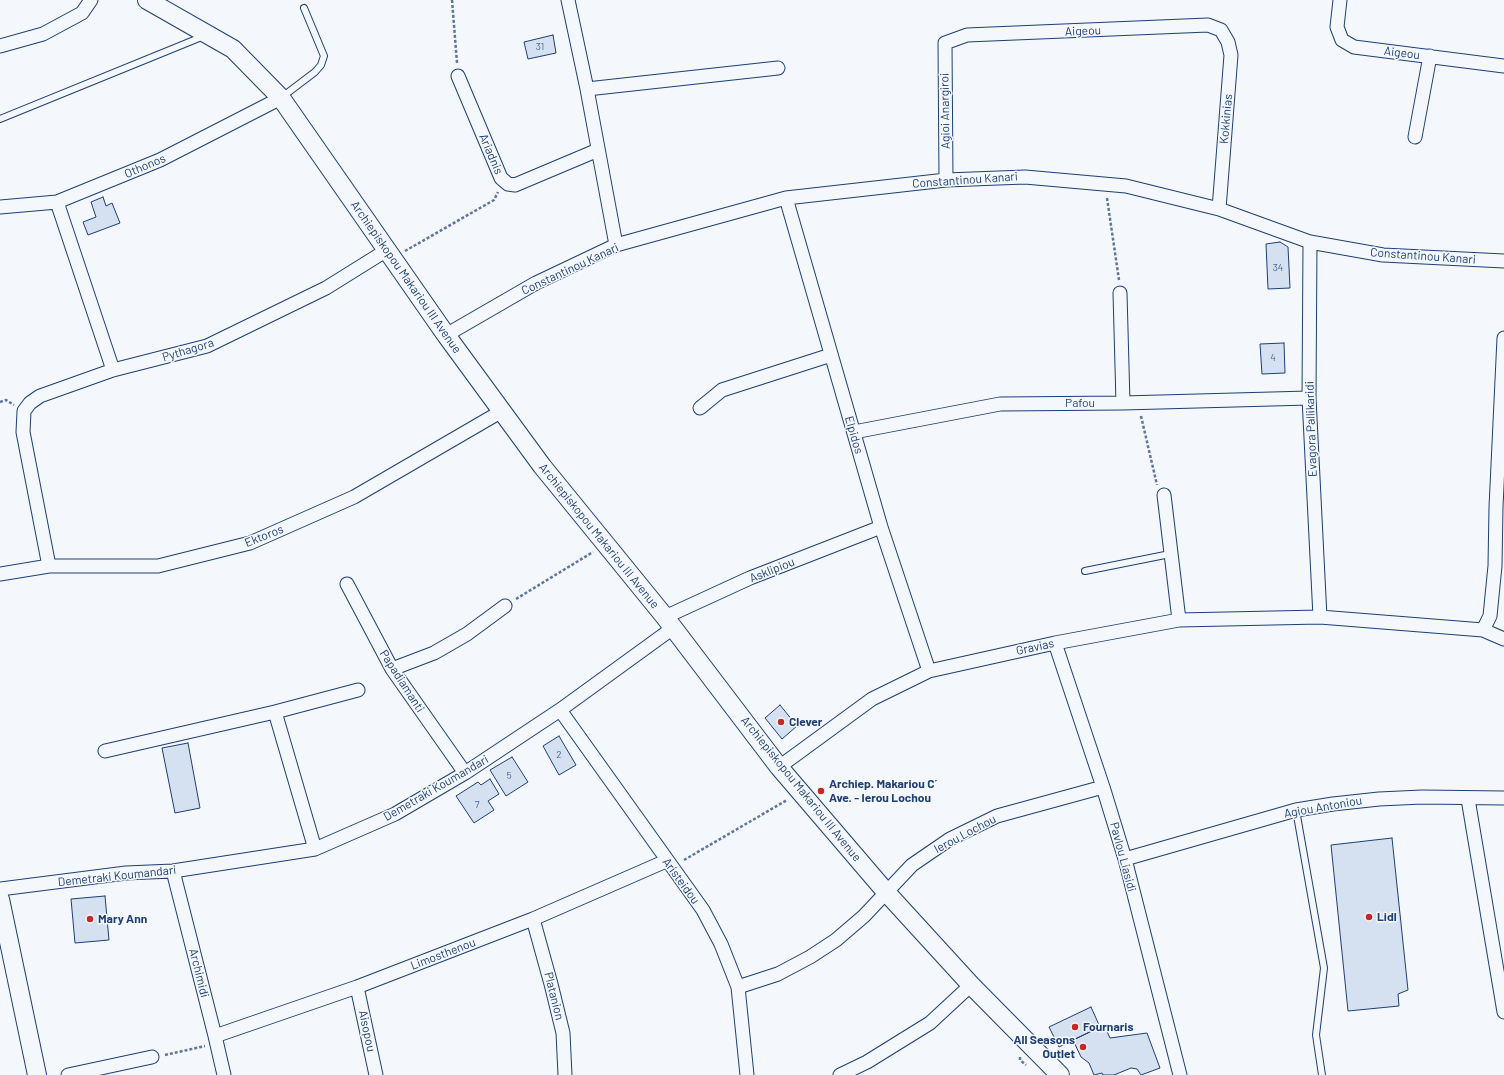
<!DOCTYPE html>
<meta charset="utf-8">
<style>
body{margin:0}
canvas{display:block;background:#f4f7fb}
</style>
<canvas width="1504" height="1075"></canvas>
<script>
const context = document.querySelector('canvas').getContext('2d');
context.lineJoin = 'round';
function fill(path, color) {
  context.fillStyle = color;
  context.fill(path, 'evenodd');
}
function shape(rows) {
  const path = new Path2D();
  for (const r of rows) {
    path.moveTo(r[0], r[1]);
    for (let i = 2; i < r.length; i += 2) path.lineTo(r[i], r[i + 1]);
  }
  return path;
}
function stroke(path, color, width, dash) {
  context.strokeStyle = color;
  context.lineWidth = width;
  context.lineCap = dash ? 'butt' : 'round';
  context.setLineDash(dash || []);
  context.stroke(path);
}
function write(font, color, halo, rows, align = 'center') {
  context.font = font + ' Barlow,sans-serif';
  context.lineWidth = 3;
  context.setLineDash([]);
  context.textBaseline = 'middle';
  context.strokeStyle = halo;
  context.fillStyle = color;
  for (const [text, x, y, turn = 0] of rows) {
    context.save();
    context.translate(x, y);
    context.rotate((+turn || 0) * Math.PI / 180);
    context.textAlign = isNaN(turn) ? turn : align;
    if (halo) context.strokeText(text, 0, 0);
    context.fillText(text, 0, 0);
    context.restore();
  }
}
const building = shape([
 [553,35,556,53,528,59,524,42,553,35],
 [103,197,106,206,112,203,120,223,88,235,83,222,96,217,91,202,103,197],
 [1280,242,1288,247,1290,288,1268,289,1266,244,1280,242],
 [1284,343,1285,373,1262,374,1260,344,1284,343],
 [780,705,797,726,782,739,765,718,780,705],
 [559,736,576,765,559,775,543,746,559,736],
 [188,743,200,808,175,813,162,748,188,743],
 [512,757,528,782,506,796,490,770,512,757],
 [490,779,499,794,488,801,494,810,474,823,456,796,478,782,481,785,490,779],
 [1392,838,1408,990,1398,994,1399,1006,1348,1011,1331,845,1392,838],
 [105,896,109,940,75,943,71,899,105,896],
 [1091,1007,1100,1027,1059,1047,1049,1027,1091,1007],
 [1104,1025,1110,1038,1147,1033,1160,1068,1141,1075,1137,1069,1131,1068,1114,1075,1103,1075,1102,1073,1094,1075,1089,1063,1081,1057,1073,1040,1104,1025]
]);
const path = shape([
 [452,0,457,63],
 [1107,198,1119,280],
 [405,251,494,200,498,192],
 [0,402,6,400,14,405],
 [1141,416,1157,485],
 [516,599,593,552],
 [684,860,787,800],
 [165,1055,205,1046],
 [1020,1057,1020,1060,1026,1065]
]);
const lane = shape([
 [282,97,315,72,321,65,324,56,304,8],
 [0,119,204,36],
 [1085,571,1170,554],
 [1296,810,1324,968,1316,1035,1322,1075]
]);
const street = shape([
 [568,0,587,89,616,245],
 [1340,0,1337,27,1342,40,1354,47,1504,66],
 [0,46,43,34,82,13,91,0],
 [458,76,501,178,508,184,515,185,598,150],
 [587,89,778,68],
 [1415,137,1430,56],
 [946,180,945,43,967,35,1208,25,1221,30,1228,42,1231,55,1219,209],
 [786,198,881,527,929,671],
 [57,202,113,370],
 [0,207,57,202,160,160,281,98],
 [1310,242,1309,398,1320,617],
 [1120,293,1123,403],
 [446,335,536,283,616,245,786,198,946,180,1025,177,1126,186,1219,209,1310,242,1383,255,1504,261],
 [700,408,722,390,831,355],
 [854,432,1000,404,1123,403,1309,398],
 [1164,495,1179,620],
 [49,566,23,432,24,411,30,403,40,396,113,370,207,346,326,288,387,250],
 [0,574,49,566,158,566,250,543,354,497,502,411],
 [347,584,392,669,465,773],
 [665,617,750,578,881,527],
 [1483,630,1490,616,1495,566,1496,507,1504,338],
 [1055,643,1103,787,1125,859,1180,1075],
 [392,669,434,653,467,634,505,606],
 [560,710,703,910,721,944,738,987,747,1075],
 [275,712,315,849],
 [105,751,275,712,358,690],
 [779,767,872,699,929,671,1055,643,1179,620,1320,617,1483,630,1504,639],
 [1468,799,1504,1012],
 [1125,859,1296,810,1333,804,1379,799,1422,797,1504,798],
 [173,871,215,1036,224,1075],
 [0,889,126,873,173,871,315,849,395,814,465,773,560,710,673,628],
 [533,919,551,984,563,1033,565,1075],
 [357,987,376,1075],
 [738,987,778,974,810,957,836,940,864,916,912,865,950,839,997,816,1103,787],
 [215,1036,357,987,533,919,666,861],
 [68,1075,152,1057],
 [840,1075,867,1062,930,1023,971,985]
]);
const secondary = shape([
 [147,0,233,49,281,98,446,335,542,466,665,617,779,767,886,892,971,985,1060,1075],
 [0,899,37,1075]
]);
const markers = [
 [781,722,4,"#c62828"],
 [821,791,4,"#c62828"],
 [1369,917,4,"#c62828"],
 [90,919,4,"#c62828"],
 [1075,1027,4,"#c62828"],
 [1083,1047,4,"#c62828"]
];
const numberNames = [
 ["31",540,47],
 ["34",1278,268],
 ["4",1273,358],
 ["2",559,755],
 ["5",509,776],
 ["7",477,805]
];
const streetNames = [
 ["Aigeou",1083,31,-2],
 ["Aigeou",1402,53,7],
 ["Agioi Anargiroi",945,111,-91],
 ["Kokkinias",1226,119,-85],
 ["Ariadnis",491,154,67],
 ["Othonos",145,166,-23],
 ["Constantinou Kanari",965,180,-4],
 ["Constantinou Kanari",1423,256,4],
 ["Constantinou Kanari",570,269,-25],
 ["Archiepiskopou Makariou III Avenue",406,277,55],
 ["Pythagora",188,350,-17],
 ["Pafou",1080,403],
 ["Evagora Pallikaridi",1311,429,-92],
 ["Elpidos",854,435,74],
 ["Ektoros",264,536,-22],
 ["Archiepiskopou Makariou III Avenue",599,536,51],
 ["Asklipiou",772,570,-22],
 ["Gravias",1035,647,-12],
 ["Papadiamanti",402,681,57],
 ["Demetraki Koumandari",436,788,-30],
 ["Archiepiskopou Makariou III Avenue",801,789,51],
 ["Agiou Antoniou",1323,807,-10],
 ["Ierou Lochou",965,834,-28],
 ["Pavlou Liasidi",1123,857,75],
 ["Demetraki Koumandari",117,876,-6],
 ["Aristeidou",681,881,54],
 ["Limosthenou",443,954,-21],
 ["Archimidi",199,973,76],
 ["Platanion",554,996,76],
 ["Aisopou",367,1031,78]
];
const poiNames = [
 ["Clever",789,722],
 ["Archiep. Makariou C´",829,784],
 ["Ave. - Ierou Lochou",829,798],
 ["Lidl",1377,917],
 ["Mary Ann",98,919],
 ["Fournaris",1083,1027],
 ["All Seasons",1075,1040,"right"],
 ["Outlet",1075,1054,"right"]
];
fill(building, '#d5e0f0');
stroke(building, '#1d3f73', 1);
stroke(lane, '#1d3f73', 8);
stroke(street, '#1d3f73', 15);
stroke(secondary, '#1d3f73', 20);
stroke(path, '#5e769c', 2.5, [3, 2]);
stroke(lane, '#f4f7fb', 6);
stroke(street, '#f4f7fb', 13);
stroke(secondary, '#f4f7fb', 18);
for (const [x, y, r, color] of markers) {
  const dot = new Path2D();
  dot.arc(x, y, r, 0, 2 * Math.PI);
  context.fillStyle = color;
  context.fill(dot);
  stroke(dot, '#f4f7fb', 1.5);
}
write('10px', '#4b6792', null, numberNames);
write('12px', '#1d3f73', '#f4f7fb', streetNames);
write('bold 12px', '#1d3f73', '#f4f7fb', poiNames, 'left');
</script>
